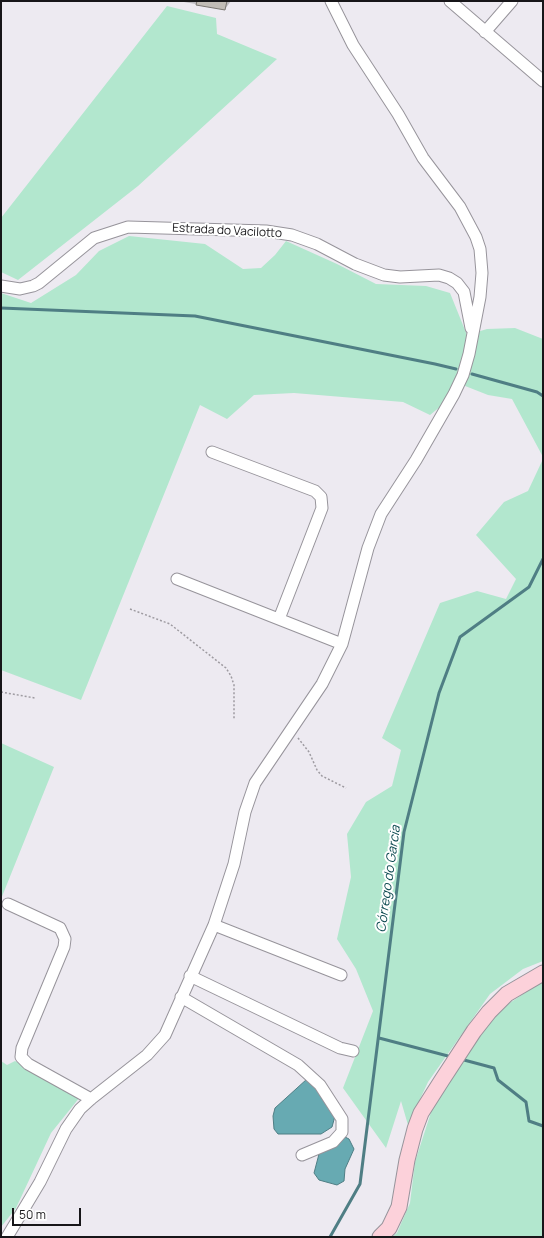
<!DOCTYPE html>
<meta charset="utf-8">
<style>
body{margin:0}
#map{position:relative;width:544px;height:1238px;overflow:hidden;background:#edeaf1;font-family:Manrope,sans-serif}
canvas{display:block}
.frame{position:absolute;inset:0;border:2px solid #171619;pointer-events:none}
.scale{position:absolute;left:12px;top:1208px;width:69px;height:18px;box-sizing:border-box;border:2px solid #171619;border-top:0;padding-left:5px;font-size:12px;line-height:14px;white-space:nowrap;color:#171619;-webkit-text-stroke:3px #fff;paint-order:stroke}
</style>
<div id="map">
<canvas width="544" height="1238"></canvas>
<div class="frame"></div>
<div class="scale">50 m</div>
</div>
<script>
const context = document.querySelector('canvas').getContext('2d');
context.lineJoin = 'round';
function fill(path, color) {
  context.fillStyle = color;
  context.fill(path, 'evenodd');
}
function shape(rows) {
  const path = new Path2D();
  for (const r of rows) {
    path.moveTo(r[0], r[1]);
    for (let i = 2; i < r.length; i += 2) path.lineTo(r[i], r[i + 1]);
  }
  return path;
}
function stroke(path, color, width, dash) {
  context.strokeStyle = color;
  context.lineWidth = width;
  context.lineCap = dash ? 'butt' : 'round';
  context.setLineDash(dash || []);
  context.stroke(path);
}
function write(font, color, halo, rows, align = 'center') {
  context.font = font + ' Manrope,sans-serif';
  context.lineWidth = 4;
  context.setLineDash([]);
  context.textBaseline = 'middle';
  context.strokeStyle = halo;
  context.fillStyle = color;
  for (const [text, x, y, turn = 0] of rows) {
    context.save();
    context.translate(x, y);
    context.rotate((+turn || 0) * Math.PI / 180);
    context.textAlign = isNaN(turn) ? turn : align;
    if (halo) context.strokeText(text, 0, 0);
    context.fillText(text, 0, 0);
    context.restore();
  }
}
const green = shape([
 [167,6,216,18,217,34,277,59,138,186,18,280,1,272,1,218],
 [129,236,205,244,243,269,261,268,275,255,286,241,337,264,376,284,426,286,450,293,467,335,487,329,515,328,543,339,543,457,512,399,488,395,455,382,446,402,430,415,403,402,294,393,254,395,227,419,200,405,81,700,1,670,1,293,31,303,76,275,99,251],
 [543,459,543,961,523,969,490,994,428,1082,408,1125,401,1101,386,1148,343,1088,373,1011,356,969,337,939,351,877,347,834,366,802,392,786,401,750,382,738,440,603,477,591,506,599,516,579,476,535,504,502,528,491],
 [1,743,54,767,1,899],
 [543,981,543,1237,392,1237,397,1233,410,1203,415,1162,433,1106,450,1078,499,1010],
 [1,1061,7,1065,15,1061,80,1097,51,1133,16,1208,1,1227]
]);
const water = shape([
 [307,1079,311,1080,335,1116,332,1127,321,1134,278,1134,274,1129,273,1116,275,1108,307,1079],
 [345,1137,349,1139,354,1149,345,1169,344,1181,337,1185,319,1180,314,1173,319,1154,345,1137]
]);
const shadow = shape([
 [178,1,231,1,225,9]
]);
const stream = shape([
 [1,308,195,316,435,364,456,369],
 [472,374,537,392,543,396],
 [379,1038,448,1056],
 [464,1060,494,1068,498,1080,526,1102,529,1121,543,1126],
 [330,1237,360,1184,404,832,439,693,460,637,529,587,543,559]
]);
const building = shape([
 [197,1,227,1,225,10,196,5,197,1]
]);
const path = shape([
 [130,609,170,624,226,668,231,676,234,685,234,719],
 [1,692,35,698],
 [298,738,309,752,317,770,322,776,346,788]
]);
const street = shape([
 [450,1,543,81],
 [485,32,512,1],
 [1,286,20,289,33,286,39,283,94,238,128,227,266,231,292,235,317,244,355,264,384,275,400,277,439,275,449,278,457,283,464,292,471,328],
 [212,452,315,491,321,497,322,508,279,619],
 [177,579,342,644],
 [8,904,60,928,65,939,64,947,22,1048,21,1057,28,1064,91,1099],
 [214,925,341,975],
 [190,976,340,1048,353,1051],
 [181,997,298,1065,320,1085,342,1119,342,1132,333,1142,302,1155],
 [7,1237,40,1182,66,1129,80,1109,91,1099,147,1055,165,1035,214,925,234,864,245,812,255,783,322,684,342,644,368,548,381,514,416,460,454,394,463,375,469,354,480,297,482,273,480,249,476,237,460,207,423,158,398,114,353,45,331,1]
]);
const secondary = shape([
 [380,1237,389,1228,399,1207,407,1160,415,1129,421,1113,442,1080,474,1031,489,1012,507,994,543,973]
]);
const streetNames = [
 ["Estrada do Vacilotto",227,231,3]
];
const waterNames = [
 ["Córrego do Garcia",389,879,-82]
];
fill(green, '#b2e7ce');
fill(water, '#67aab2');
stroke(water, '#4f7e84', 1);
fill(shadow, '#0003');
stroke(stream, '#4f7e84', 3);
fill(building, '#c1bcb6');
stroke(building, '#797570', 1);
stroke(street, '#97949b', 13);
stroke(secondary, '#97949b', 17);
stroke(path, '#9e9ba1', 1.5, [2, 2]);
stroke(street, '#fff', 11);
stroke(secondary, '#fcd1da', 15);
write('12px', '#171619', '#fff', streetNames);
write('italic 13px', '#0d4b51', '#fff', waterNames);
</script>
